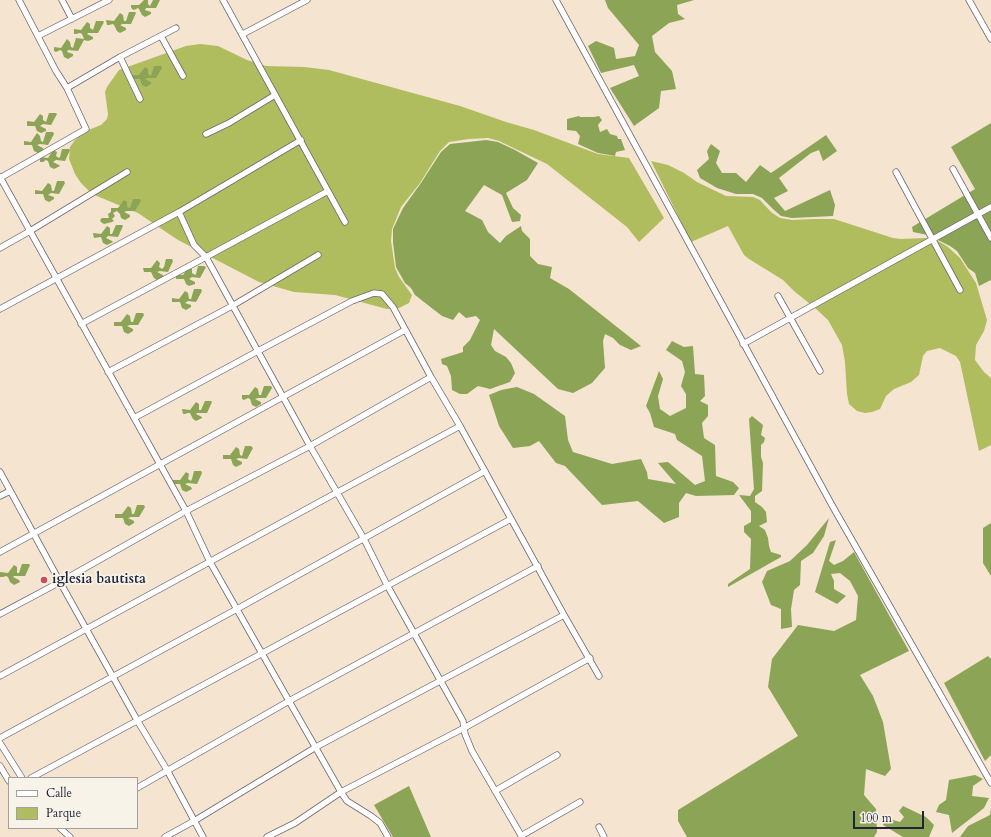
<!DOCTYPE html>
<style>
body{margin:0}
#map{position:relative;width:991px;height:837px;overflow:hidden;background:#f5e4cf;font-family:Cardo,serif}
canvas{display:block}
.legend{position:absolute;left:8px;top:777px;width:130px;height:52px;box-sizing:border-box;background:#f7f3e8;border:1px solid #a29fa3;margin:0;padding:5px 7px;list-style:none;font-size:12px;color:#22223b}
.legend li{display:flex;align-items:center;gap:8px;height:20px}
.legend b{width:20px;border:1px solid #a29fa3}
.scale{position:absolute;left:853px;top:811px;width:71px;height:18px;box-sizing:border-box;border:2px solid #22223b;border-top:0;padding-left:5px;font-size:12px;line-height:14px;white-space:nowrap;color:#22223b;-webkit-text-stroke:3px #f7f3e8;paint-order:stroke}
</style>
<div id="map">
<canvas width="991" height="837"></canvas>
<ul class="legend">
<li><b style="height:5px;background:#fff"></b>Calle</li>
<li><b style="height:11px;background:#afbd5f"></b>Parque</li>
</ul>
<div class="scale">100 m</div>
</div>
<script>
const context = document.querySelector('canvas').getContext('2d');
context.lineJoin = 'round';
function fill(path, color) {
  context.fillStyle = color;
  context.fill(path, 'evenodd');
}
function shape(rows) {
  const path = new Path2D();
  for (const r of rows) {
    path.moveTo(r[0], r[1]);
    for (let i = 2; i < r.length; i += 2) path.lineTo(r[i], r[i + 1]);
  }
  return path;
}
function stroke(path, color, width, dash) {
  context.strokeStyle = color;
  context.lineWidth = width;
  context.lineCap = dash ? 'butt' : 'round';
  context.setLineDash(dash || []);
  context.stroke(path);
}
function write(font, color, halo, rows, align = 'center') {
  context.font = font + ' Cardo,serif';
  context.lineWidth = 3.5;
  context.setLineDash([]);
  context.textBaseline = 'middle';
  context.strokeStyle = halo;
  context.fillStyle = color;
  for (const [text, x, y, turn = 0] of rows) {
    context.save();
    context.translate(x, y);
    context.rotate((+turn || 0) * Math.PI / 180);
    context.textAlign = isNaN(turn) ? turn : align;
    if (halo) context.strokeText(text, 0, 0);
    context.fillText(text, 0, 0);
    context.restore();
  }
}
const green = shape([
 [200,44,218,46,247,60,266,66,304,67,329,70,460,106,506,122,534,130,598,154,629,158,664,218,639,242,627,227,547,164,499,141,488,138,469,139,449,142,440,151,420,183,401,207,392,229,391,241,395,268,399,277,412,295,409,303,399,308,387,309,335,295,294,292,259,282,178,240,138,213,92,194,81,183,75,174,69,159,70,147,75,140,86,131,101,125,107,119,108,114,105,92,107,87,119,70,186,46],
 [651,161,668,165,684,173,697,182,726,196,753,197,760,200,771,212,780,218,792,220,813,219,834,219,893,238,901,239,927,238,940,242,948,247,960,258,976,283,987,320,984,331,976,345,975,360,984,372,991,378,991,445,979,451,960,362,956,356,940,348,927,351,923,356,919,375,911,382,894,389,886,396,880,409,872,412,865,413,857,411,849,404,847,394,845,362,842,345,828,320,815,308,794,291,783,280,749,259,744,255,728,226,691,242]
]);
const forest = shape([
 [144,0,148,0,148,4,150,6,153,0,160,0,156,8,146,8,145,10,151,12,151,14,145,17,142,15,139,9,138,8,134,10,132,9,131,7,131,5,139,5],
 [605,0,694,0,677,5,678,14,685,19,669,23,652,36,655,52,672,71,676,89,661,91,659,108,634,126,610,88,639,76,634,65,601,73,588,46,596,41,614,48,616,59,635,56,639,45,608,8],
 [129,12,135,12,136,13,131,24,123,24,120,25,126,28,126,30,120,33,117,31,114,25,113,24,109,25,107,25,106,20,114,21,120,13,123,15,124,21,126,21],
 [96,21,103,21,104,22,98,33,88,33,87,34,93,37,93,39,88,41,84,40,78,51,68,50,67,52,73,54,73,56,68,59,64,57,62,51,60,50,56,52,54,51,54,47,61,48,67,39,70,42,71,47,73,48,76,38,84,39,82,34,80,33,76,34,74,34,74,29,81,30,87,22,90,24,90,28,93,30],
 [154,66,161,66,162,68,156,78,148,78,145,79,151,82,151,84,146,87,142,85,140,79,132,79,132,75,139,75,145,67,148,69,148,74,151,76],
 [49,113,56,113,57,114,51,125,43,124,40,126,46,129,46,131,41,133,37,131,35,126,27,126,27,121,34,122,40,114,43,116,43,120,46,122],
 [579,116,580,117,594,117,599,116,602,120,598,125,600,132,607,129,610,134,617,136,618,139,621,139,625,150,616,152,615,156,610,155,598,153,578,144,580,136,576,131,567,130,567,119],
 [991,123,991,280,979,286,975,273,968,268,957,251,950,246,928,235,913,232,912,227,975,189,951,147],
 [46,132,53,132,54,134,48,145,40,144,37,145,43,148,43,150,38,153,34,151,32,145,24,145,24,141,31,142,37,133,40,136,41,141,43,142],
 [826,135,837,151,823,161,819,150,811,153,779,178,788,191,774,198,785,211,830,190,835,205,833,216,792,218,781,216,774,210,762,198,753,194,736,194,717,188,700,178,697,170,709,159,707,151,711,144,720,151,716,163,722,173,736,173,746,182,760,165,771,173],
 [486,140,498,142,515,150,538,163,527,180,506,193,513,208,521,215,520,221,512,222,502,195,484,185,465,211,482,220,488,232,500,243,506,236,521,226,522,231,530,239,530,256,538,264,552,267,550,278,569,289,641,346,631,350,620,345,613,338,605,334,603,341,605,368,592,383,573,393,558,389,494,329,491,345,495,351,506,357,511,363,515,373,510,382,490,389,478,386,467,394,460,394,452,390,451,376,447,366,442,364,441,359,463,352,463,347,470,340,480,320,476,316,466,318,459,312,453,320,442,316,415,295,411,288,405,283,396,267,393,242,393,229,403,208,421,183,441,152,450,144],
 [62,149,69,149,70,150,65,161,56,160,53,162,59,165,60,166,54,169,50,167,48,161,46,160,43,162,40,162,40,157,48,158,53,150,57,152,56,156,59,158,60,157],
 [57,181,64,181,65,183,59,194,51,193,48,195,54,197,54,199,49,202,45,200,43,194,35,194,35,190,42,191,48,183,51,185,52,191,54,191],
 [133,199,140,199,141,201,135,211,127,211,124,212,130,215,130,217,125,220,121,218,120,214,117,211,113,213,115,216,112,219,114,221,112,222,104,224,101,222,100,220,102,218,109,218,108,214,111,212,111,208,118,208,124,200,127,202,127,207,130,208],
 [116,225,122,225,123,226,118,237,108,236,106,238,112,241,113,242,107,245,103,243,101,237,94,238,93,233,101,234,107,226,110,228,110,234,112,234],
 [166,259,172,259,173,261,168,272,160,271,157,272,163,275,163,277,157,280,154,278,151,272,144,272,143,268,151,268,157,260,160,263,159,267,162,269,164,267],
 [198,266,204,266,206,267,200,278,192,277,189,279,195,282,195,284,189,286,186,284,184,279,176,279,176,274,183,275,189,267,192,269,192,273,195,275,196,274],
 [194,289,201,289,202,291,196,302,188,301,185,303,191,305,191,307,186,310,182,308,180,302,172,302,172,298,179,299,185,291,188,293,189,299,191,299],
 [136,313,143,313,144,315,138,325,130,325,127,326,133,329,133,331,128,334,124,332,122,326,114,326,114,322,121,322,127,314,130,316,131,322,133,322],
 [672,341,684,347,693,346,695,374,704,375,705,396,700,401,708,405,708,416,702,423,704,438,715,445,716,476,733,482,739,488,734,495,696,496,686,493,679,503,679,517,664,523,638,501,602,505,565,466,556,463,539,441,530,446,513,448,499,426,489,395,501,390,517,387,534,394,565,416,568,440,573,452,612,464,641,459,647,472,648,479,676,484,658,463,668,462,695,485,705,481,702,456,677,440,675,434,654,427,650,413,646,406,659,371,663,379,658,396,660,409,670,416,686,408,686,394,681,386,685,372,682,361,666,350],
 [264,386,271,386,272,388,266,398,258,398,255,399,261,402,261,404,256,407,252,405,250,399,248,398,244,400,242,399,242,395,249,395,255,387,258,389,259,395,261,395],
 [205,401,211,401,212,402,207,413,197,413,196,414,202,417,202,418,196,421,193,419,190,413,188,413,185,414,183,414,182,409,190,410,196,402,199,404,199,410,201,410],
 [752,416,763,425,761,435,765,438,764,442,761,445,761,457,763,463,762,491,755,496,755,502,762,507,766,512,767,522,759,526,765,530,768,538,769,546,771,552,781,555,781,557,728,587,728,584,750,569,751,539,744,532,744,526,751,522,751,511,739,495,750,496,754,489,749,419],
 [245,446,251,446,253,448,247,459,239,458,236,459,242,462,242,464,236,467,233,465,231,459,223,459,223,455,230,455,236,447,239,449,240,455,242,456],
 [194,471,201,471,202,473,197,484,188,483,185,484,191,487,192,489,186,492,182,490,180,484,172,484,172,480,180,480,186,472,189,474,188,479,191,481,192,479],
 [137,505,144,505,145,507,139,517,131,517,128,518,134,521,134,523,129,526,125,524,123,518,115,518,115,514,122,514,128,506,131,508,132,514,134,514],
 [829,518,824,536,813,553,801,561,800,585,794,590,791,609,792,627,781,629,781,609,771,605,762,582,767,571,790,561,807,545],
 [991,523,991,576,983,563,983,528],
 [836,540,829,561,834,565,843,561,854,552,909,651,860,675,873,696,883,722,891,769,885,776,866,769,864,795,876,809,877,832,874,837,687,837,678,821,678,810,798,736,768,687,772,659,798,625,834,631,856,620,858,596,850,581,840,573,831,574,834,581,834,589,846,596,837,604,815,592,830,542],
 [22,564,29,564,30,565,25,576,14,576,13,577,19,580,20,582,14,585,10,582,8,577,6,576,3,577,0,577,0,572,8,573,14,565,17,567,17,573,19,573],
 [988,656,991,659,991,755,985,761,944,683],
 [975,775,983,779,973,786,972,796,989,798,984,808,952,833,949,815,936,812,939,805,946,800,949,780],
 [409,786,431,837,393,837,374,805],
 [903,806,926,817,934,825,929,837,903,837,883,825,886,818,900,822,904,817,899,811],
 [991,808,991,837,960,837,968,826,990,815]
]);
const minor = shape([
 [62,0,72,19],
 [223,0,345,222],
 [556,0,833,507,991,783],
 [969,0,991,39],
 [243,34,307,0],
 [38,36,109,0],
 [161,36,183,76],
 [120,57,140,99],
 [67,88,120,57,176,28],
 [206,134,229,123,275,95],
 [953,169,991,238],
 [896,172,960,290],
 [0,177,186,511,310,446,431,377],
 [0,178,86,129,67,88,56,71,19,0],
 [179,212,194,245,206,257,328,191],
 [0,248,30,231,127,172],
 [778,296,820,371],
 [0,309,179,212,301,140],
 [81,324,206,257,310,446,364,539,387,585,463,721,465,734,472,751,522,837],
 [743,344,991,207],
 [108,372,232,306,318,255],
 [134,418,258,351,352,301,374,293,382,294,393,307,431,377,460,426,564,615],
 [0,472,60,582,186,511,210,562,289,701,341,792,347,801,371,816,380,823,388,837],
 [0,496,10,491],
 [0,552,405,330],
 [0,614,60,582,137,720,167,770,203,837],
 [0,676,336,493,460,426],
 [0,738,237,609,485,471],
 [0,743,22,778],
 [0,766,9,781],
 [31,778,511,519],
 [137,788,289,701,538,566],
 [495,791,557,755],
 [599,827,604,837],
 [60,828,70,837],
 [521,836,580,802],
 [165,837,194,821,316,747,564,615,599,676],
 [267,837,295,823,341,792,464,728,590,658]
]);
const markers = [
 [44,580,4,"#d1495b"]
];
const poiNames = [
 ["iglesia bautista",52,580]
];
fill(green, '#afbd5f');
fill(forest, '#8ba456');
stroke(minor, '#6c666f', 7);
stroke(minor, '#fff', 5.5);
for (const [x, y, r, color] of markers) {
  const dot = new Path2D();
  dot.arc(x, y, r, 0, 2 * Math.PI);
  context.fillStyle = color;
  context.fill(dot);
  stroke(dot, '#f7f3e8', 1.5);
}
write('bold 14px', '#22223b', '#f7f3e8', poiNames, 'left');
</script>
